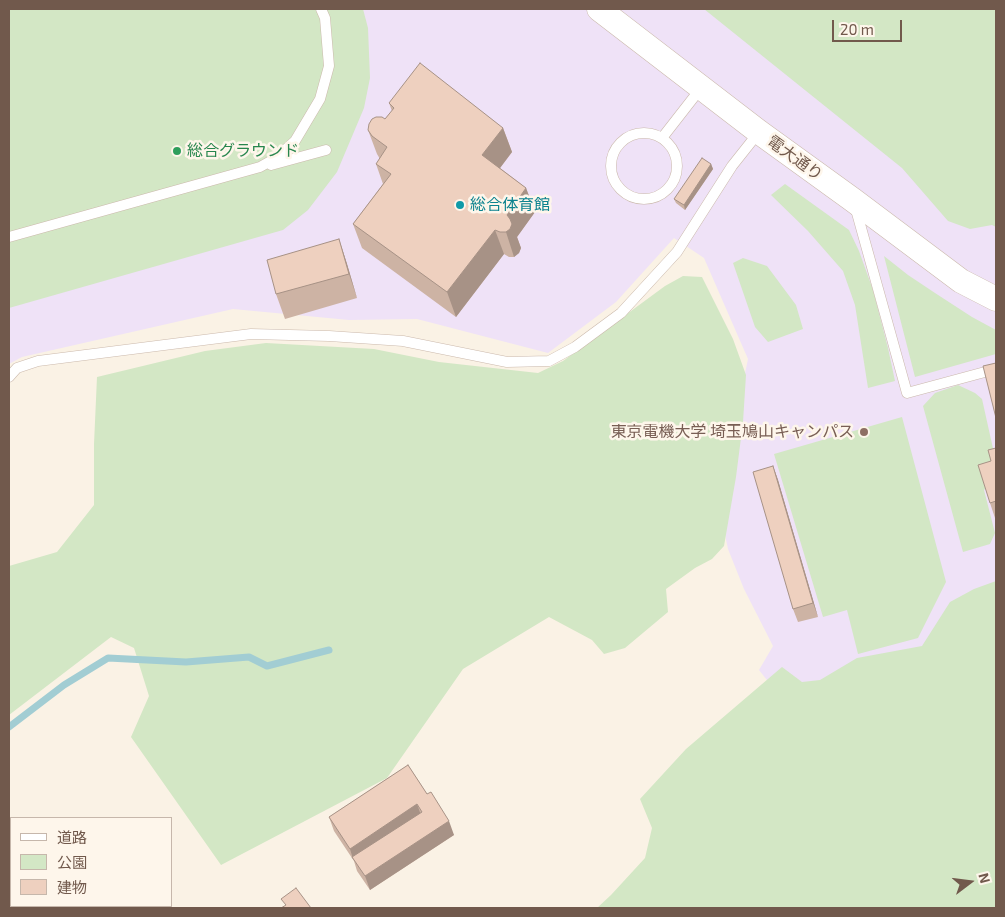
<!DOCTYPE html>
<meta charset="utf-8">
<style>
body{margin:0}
#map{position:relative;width:1005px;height:917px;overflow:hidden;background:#faf2e5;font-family:"Exo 2","Noto Sans JP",sans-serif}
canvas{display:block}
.frame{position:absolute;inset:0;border:10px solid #71594c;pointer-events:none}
.legend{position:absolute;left:10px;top:817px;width:162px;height:90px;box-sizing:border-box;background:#fef6eb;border:1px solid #c6b7ab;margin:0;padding:6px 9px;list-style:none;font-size:15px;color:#71594c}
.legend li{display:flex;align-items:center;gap:10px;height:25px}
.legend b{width:25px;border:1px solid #c6b7ab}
.north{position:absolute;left:945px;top:857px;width:50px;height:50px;-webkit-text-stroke:4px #fef6eb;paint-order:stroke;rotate:75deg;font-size:14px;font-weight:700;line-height:20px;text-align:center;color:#71594c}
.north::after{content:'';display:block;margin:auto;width:18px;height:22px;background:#71594c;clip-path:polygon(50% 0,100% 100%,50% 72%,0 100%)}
.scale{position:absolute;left:832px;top:20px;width:70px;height:22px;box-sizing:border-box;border:2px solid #71594c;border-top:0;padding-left:6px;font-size:15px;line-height:18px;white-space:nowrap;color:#71594c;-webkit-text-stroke:4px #fef6eb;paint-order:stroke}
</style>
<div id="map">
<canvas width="1005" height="917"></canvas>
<div class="frame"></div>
<ul class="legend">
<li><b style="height:6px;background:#fff"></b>道路</li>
<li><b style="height:14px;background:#d3e7c5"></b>公園</li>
<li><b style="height:14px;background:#eed0bf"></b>建物</li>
</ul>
<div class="north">N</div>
<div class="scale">20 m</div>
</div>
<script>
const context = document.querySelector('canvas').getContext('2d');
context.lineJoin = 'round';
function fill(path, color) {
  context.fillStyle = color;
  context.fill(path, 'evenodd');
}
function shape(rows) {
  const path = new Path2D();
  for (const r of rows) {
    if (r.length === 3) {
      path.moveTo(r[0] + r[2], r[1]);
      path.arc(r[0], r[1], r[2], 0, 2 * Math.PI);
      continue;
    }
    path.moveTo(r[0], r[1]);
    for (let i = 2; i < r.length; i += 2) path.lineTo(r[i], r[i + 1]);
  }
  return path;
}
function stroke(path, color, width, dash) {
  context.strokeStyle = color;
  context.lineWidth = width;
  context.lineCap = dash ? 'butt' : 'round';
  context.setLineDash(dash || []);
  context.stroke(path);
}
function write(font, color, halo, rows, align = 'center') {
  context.font = font + ' "Exo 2","Noto Sans JP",sans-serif';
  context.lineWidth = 5;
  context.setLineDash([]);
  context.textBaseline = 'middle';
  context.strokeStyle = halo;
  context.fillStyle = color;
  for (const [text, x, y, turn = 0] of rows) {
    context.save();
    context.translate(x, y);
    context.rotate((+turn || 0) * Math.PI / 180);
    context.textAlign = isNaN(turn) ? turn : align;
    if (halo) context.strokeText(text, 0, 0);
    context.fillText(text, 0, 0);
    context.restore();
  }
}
const education = shape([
 [9,9,996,9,996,908,818,745,759,670,773,646,744,589,728,549,718,501,748,359,704,258,674,238,616,302,548,353,417,319,349,320,233,309,22,357,9,364]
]);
const green = shape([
 [9,9,363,9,368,28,370,78,364,108,337,172,308,210,283,230,9,308],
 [704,9,996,9,996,227,992,225,970,229,948,221,902,168],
 [785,184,849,230,859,251,873,290,888,348,895,381,868,388,855,305,843,271,808,231,771,195],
 [884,256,908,275,935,293,972,317,996,330,996,354,915,377],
 [743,258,767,266,796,305,803,329,768,342,755,327,733,263],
 [683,276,702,277,733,339,746,375,743,422,736,477,724,546,712,559,695,568,666,589,668,612,625,648,604,654,592,640,549,617,463,669,387,778,221,865,131,737,149,696,134,648,111,637,9,715,9,566,57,552,94,505,94,444,97,377,205,351,266,343,374,349,439,362,538,373,563,361,665,286],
 [958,385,975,393,982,399,996,462,993,480,984,490,995,533,990,544,963,552,923,406,935,393],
 [902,417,946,582,918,638,858,654,847,610,823,617,774,454],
 [996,581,996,908,597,908,611,895,645,858,652,828,640,799,686,749,782,667,802,682,820,680,857,658,922,646,950,602,974,589]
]);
const stream = shape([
 [9,727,64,685,108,658,186,662,249,657,267,666,329,650]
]);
const service = shape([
 [644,166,33],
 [662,138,701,88],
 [271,165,326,150],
 [855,206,907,393,996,369],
 [9,237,260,167,276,158,295,141,320,99,329,66,325,18,321,9],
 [9,377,17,368,38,361,251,334,329,336,403,341,507,362,549,361,575,347,621,313,677,252,732,166,759,132]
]);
const tertiary = shape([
 [599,9,759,132,853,200,961,281,996,299]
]);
const wall = shape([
 [389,103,503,128,512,152,500,168,526,188,535,212,517,237,521,248,519,253,514,257,509,257,504,254,456,317,362,248,353,224,383,184,376,164,380,159,377,154,368,130,385,119,392,111],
 [711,164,713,169,685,210,676,203,674,199],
 [339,239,347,264,357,298,285,319,276,294],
 [996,448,996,521,990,503,991,461],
 [773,466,778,480,818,617,798,622,793,609],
 [408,765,454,835,370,890,357,871,354,861,334,831,329,817]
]);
const shadedWall = shape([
 [503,128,512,152,491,180,482,155],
 [711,164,713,169,685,210,684,205],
 [526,188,535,212,517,237,521,248,519,253,514,257,506,232,507,215],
 [495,230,504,254,456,317,447,292],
 [339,239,347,264,357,298,349,274],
 [773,466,778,480,818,617,813,603],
 [417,804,422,818,353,859,350,849],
 [449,821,454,835,370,890,365,876]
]);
const building = shape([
 [420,63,503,128,482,155,526,188,507,215,510,219,512,224,510,229,506,232,500,232,495,230,447,292,353,224,391,174,376,164,387,147,372,136,368,130,369,124,372,119,376,117,382,117,385,119,394,108,389,103,420,63],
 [702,158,711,164,684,205,674,199,702,158],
 [339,239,349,274,276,294,267,260,339,239],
 [996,363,996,418,983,366,996,363],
 [996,448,996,501,990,503,978,465,991,461,988,450,996,448],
 [773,466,813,603,793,609,753,472,773,466],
 [408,765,427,794,431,792,449,821,365,876,352,857,422,812,417,804,350,849,329,817,408,765],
 [296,888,311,908,281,908,286,905,281,899,296,888]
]);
const markers = [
 [177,151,5,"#2e9e5b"],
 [460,205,5,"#0f9aa8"],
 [864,432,5,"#8d6e63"]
];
const leisureNames = [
 ["総合グラウンド",187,151]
];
const streetNames = [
 ["電大通り",795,158,36]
];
const cultureNames = [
 ["総合体育館",470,205]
];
const educationNames = [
 ["東京電機大学 埼玉鳩山キャンパス",854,432]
];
fill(education, '#efe2f7');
fill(green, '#d3e7c5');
stroke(stream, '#a2cdd3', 7);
stroke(service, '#cbb9ac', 11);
stroke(tertiary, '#cbb9ac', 25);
stroke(service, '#fff', 10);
stroke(tertiary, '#fff', 24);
fill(wall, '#cdb3a4');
fill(shadedWall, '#a79286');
fill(building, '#eed0bf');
stroke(building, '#a79286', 1);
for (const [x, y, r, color] of markers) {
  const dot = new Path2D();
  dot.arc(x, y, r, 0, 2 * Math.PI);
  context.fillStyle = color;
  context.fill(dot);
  stroke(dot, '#fef6eb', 2);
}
write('16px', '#27864d', '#fef6eb', leisureNames, 'left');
write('16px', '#71594c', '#fef6eb', streetNames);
write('16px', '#0d838f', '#fef6eb', cultureNames, 'left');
write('16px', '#785e54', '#fef6eb', educationNames, 'right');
</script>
